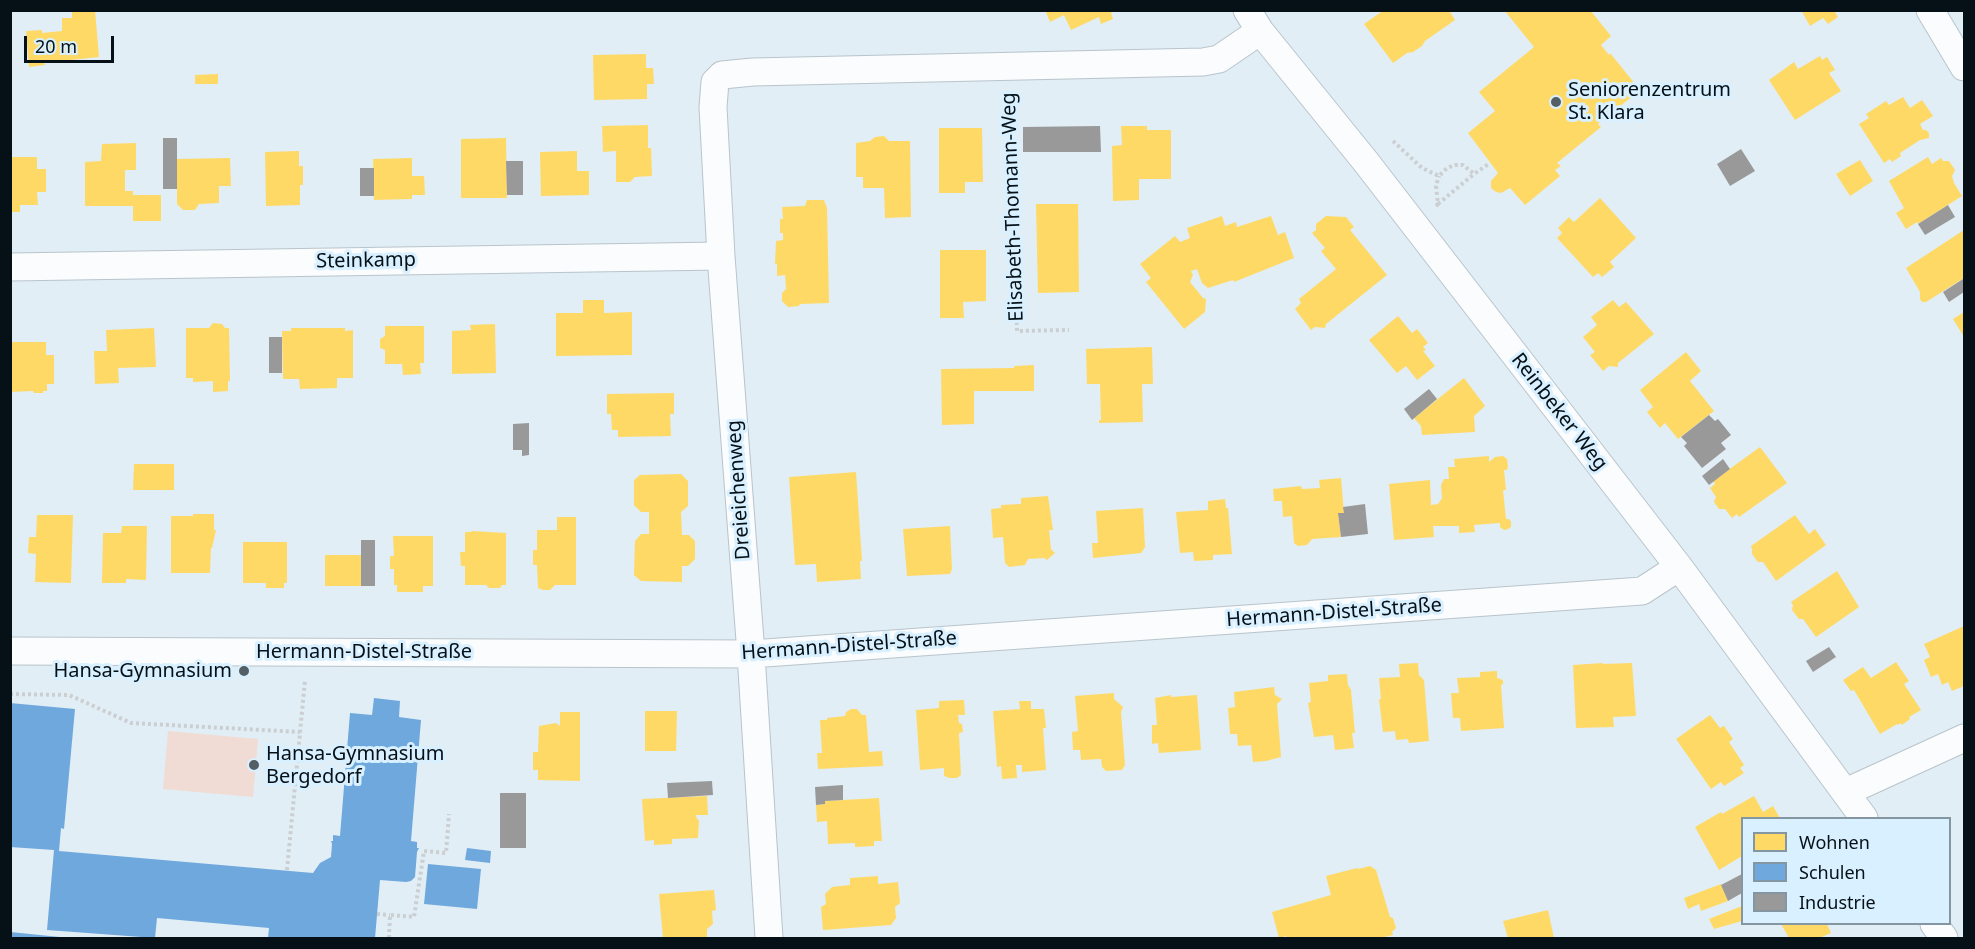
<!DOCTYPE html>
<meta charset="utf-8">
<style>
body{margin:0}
#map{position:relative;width:1975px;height:949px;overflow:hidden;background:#e1eef6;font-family:"Noto Sans",sans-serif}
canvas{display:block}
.frame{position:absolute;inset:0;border:12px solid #061017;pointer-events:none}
.legend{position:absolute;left:1741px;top:817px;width:210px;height:108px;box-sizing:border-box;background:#d8f0ff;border:2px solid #8496a2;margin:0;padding:8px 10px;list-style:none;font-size:18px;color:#061017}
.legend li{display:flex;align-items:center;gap:12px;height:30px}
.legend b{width:30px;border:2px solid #8496a2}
.scale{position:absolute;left:24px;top:36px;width:90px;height:27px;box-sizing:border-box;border:3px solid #061017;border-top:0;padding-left:8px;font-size:18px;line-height:21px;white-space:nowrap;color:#061017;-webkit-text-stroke:4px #d8f0ff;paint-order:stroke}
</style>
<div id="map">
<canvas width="1975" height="949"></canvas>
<div class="frame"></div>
<ul class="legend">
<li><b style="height:16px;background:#ffd966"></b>Wohnen</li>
<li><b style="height:16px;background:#6fa8dc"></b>Schulen</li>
<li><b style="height:16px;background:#999"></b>Industrie</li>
</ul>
<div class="scale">20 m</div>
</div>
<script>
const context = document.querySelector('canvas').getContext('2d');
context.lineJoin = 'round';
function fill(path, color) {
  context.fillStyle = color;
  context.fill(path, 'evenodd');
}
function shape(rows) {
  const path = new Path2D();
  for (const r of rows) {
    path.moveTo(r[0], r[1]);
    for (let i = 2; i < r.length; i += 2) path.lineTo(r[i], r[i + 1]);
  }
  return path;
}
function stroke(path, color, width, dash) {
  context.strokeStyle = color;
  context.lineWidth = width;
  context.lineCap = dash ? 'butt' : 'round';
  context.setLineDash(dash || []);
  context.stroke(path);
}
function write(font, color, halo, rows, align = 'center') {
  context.font = font + ' "Noto Sans",sans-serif';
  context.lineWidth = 6;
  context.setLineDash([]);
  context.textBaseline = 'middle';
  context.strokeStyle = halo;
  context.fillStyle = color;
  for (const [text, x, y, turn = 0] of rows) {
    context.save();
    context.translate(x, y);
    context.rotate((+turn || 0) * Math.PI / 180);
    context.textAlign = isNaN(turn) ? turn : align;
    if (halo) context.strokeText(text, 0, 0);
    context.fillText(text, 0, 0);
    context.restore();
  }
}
const green = shape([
 [168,731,258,739,253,797,163,789]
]);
const homes = shape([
 [72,10,95,10,99,57,44,63,45,65,29,67,26,31,42,30,42,33,62,31,62,18,72,18],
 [1045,10,1115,10,1111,13,1113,19,1101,24,1099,17,1071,30,1064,15,1050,22],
 [1384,10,1449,10,1455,20,1425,41,1422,46,1413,52,1407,53,1393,63,1364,24],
 [1504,10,1590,10,1611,36,1601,45,1609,55,1610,53,1640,90,1598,124,1601,127,1557,163,1561,166,1555,170,1560,176,1525,205,1510,188,1501,193,1496,192,1491,188,1491,181,1498,173,1468,133,1495,111,1479,92,1534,47],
 [1801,10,1834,10,1838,17,1828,24,1823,18,1810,26],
 [646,54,646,68,653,68,654,84,647,84,647,99,594,100,593,55],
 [1820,56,1822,60,1827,57,1835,70,1829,73,1841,91,1795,120,1769,80,1794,62,1798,69],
 [218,74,218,84,195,84,195,75],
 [1903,97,1910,108,1922,100,1933,116,1920,124,1923,130,1926,130,1929,133,1929,138,1920,140,1900,153,1901,156,1892,162,1890,159,1884,163,1859,124,1869,118,1866,114,1886,101,1889,105],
 [648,125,648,148,651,148,652,176,635,177,630,182,616,182,616,151,603,152,602,126],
 [1121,126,1147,126,1147,130,1171,130,1171,179,1139,179,1139,200,1113,201,1112,146,1122,145],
 [939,128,982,128,983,182,965,182,965,193,939,193],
 [884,136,889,141,910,141,911,217,885,218,884,188,863,188,863,177,856,177,856,143,870,141,875,137],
 [506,138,507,198,461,198,461,139],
 [136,143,136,170,125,170,125,191,133,191,133,195,161,195,161,221,133,221,133,206,85,206,85,162,101,161,102,144],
 [299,151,299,166,303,166,303,185,300,185,300,205,266,206,265,152],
 [577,151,577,171,589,171,589,195,541,196,540,152],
 [10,157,37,157,37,169,46,169,46,192,37,192,38,205,20,205,20,212,10,212],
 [1928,157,1932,164,1941,158,1943,161,1949,161,1955,170,1952,176,1954,183,1962,196,1918,224,1917,222,1906,229,1896,213,1904,208,1889,181],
 [230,158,231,186,219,186,219,203,199,204,195,210,183,210,177,204,177,159],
 [412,158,412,176,424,176,425,195,412,195,412,199,374,200,373,159],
 [1860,160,1873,181,1850,196,1836,174],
 [1600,198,1636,238,1610,262,1614,267,1602,277,1598,273,1593,277,1557,238,1562,233,1558,228,1569,217,1574,222],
 [807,200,824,200,827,208,829,303,800,304,799,306,788,307,782,301,782,293,786,289,785,275,777,276,777,264,775,264,776,241,783,240,783,233,780,233,780,219,783,219,782,207,805,206],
 [1036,204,1078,204,1079,292,1038,293],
 [1222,216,1225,226,1236,222,1237,227,1271,216,1278,235,1285,232,1294,258,1234,282,1233,280,1208,288,1202,283,1197,269,1191,271,1193,275,1190,282,1203,298,1206,299,1205,312,1184,329,1146,282,1151,278,1140,264,1175,236,1180,242,1190,238,1187,228],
 [1326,216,1346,217,1354,227,1350,230,1387,275,1326,324,1325,328,1315,327,1311,330,1295,309,1301,303,1299,299,1336,269,1321,251,1325,248,1312,233,1316,230,1316,224],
 [1964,230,1964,278,1926,302,1922,302,1920,299,1920,292,1906,268],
 [940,250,986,250,986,301,963,302,964,318,940,318],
 [583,300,604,300,604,313,632,312,632,355,556,356,556,313,583,313],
 [1613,300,1619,307,1626,302,1654,334,1618,363,1618,367,1609,366,1603,371,1590,355,1595,352,1583,337,1597,325,1591,317],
 [1964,312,1964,337,1953,319],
 [1398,316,1412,333,1417,329,1428,343,1423,347,1426,350,1423,351,1435,366,1417,380,1406,366,1397,373,1369,340],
 [213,323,222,324,225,328,229,328,230,381,228,381,228,391,213,392,213,381,193,382,193,378,186,378,186,328,209,328],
 [495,324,496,373,452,374,452,331,471,330,470,325],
 [385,326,424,326,424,363,420,363,421,374,403,375,402,364,385,364,385,350,380,348,380,339,385,336],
 [154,328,156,367,118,368,119,383,95,384,94,351,107,351,106,330],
 [291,328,345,328,345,331,353,330,353,378,337,378,337,388,300,389,299,379,283,379,282,331,291,331],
 [10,342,46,342,46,355,54,355,54,384,47,384,47,391,43,391,43,393,34,393,33,391,10,392],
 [1152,347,1153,384,1142,384,1143,422,1099,423,1099,420,1101,420,1100,384,1087,384,1086,349],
 [1686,352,1701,371,1690,381,1714,411,1678,439,1665,423,1660,428,1647,412,1653,407,1640,390],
 [1034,365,1034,391,974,391,974,424,942,425,941,369,1014,368,1014,366],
 [1464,378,1485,406,1474,416,1475,432,1422,435,1421,426,1414,418],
 [674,393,674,414,670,414,671,436,618,437,618,430,612,430,611,414,607,414,607,394],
 [1760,447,1787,483,1739,517,1737,514,1732,518,1725,509,1719,509,1714,502,1716,497,1710,488,1715,484,1713,481],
 [1489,456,1489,462,1495,457,1503,456,1507,459,1508,466,1507,470,1504,470,1506,490,1503,490,1506,519,1509,519,1511,522,1511,527,1508,529,1504,530,1500,527,1500,523,1474,525,1475,532,1459,533,1459,526,1433,526,1434,537,1394,540,1389,484,1430,480,1431,505,1438,504,1442,498,1441,485,1444,479,1449,479,1448,467,1455,467,1454,459],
 [134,464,174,464,174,490,133,490],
 [856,472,862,561,860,561,861,579,817,582,816,564,795,565,789,477],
 [681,474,688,481,688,506,681,512,682,535,689,535,695,541,695,559,688,566,682,566,682,582,641,581,634,575,635,541,641,534,649,534,649,512,641,512,634,505,634,480,640,475],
 [1341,478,1344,513,1338,513,1341,537,1312,539,1307,545,1298,546,1294,543,1292,516,1283,517,1282,501,1274,501,1273,489,1301,486,1302,489,1320,488,1319,480],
 [1048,496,1053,530,1049,530,1051,549,1055,553,1047,560,1044,558,1028,559,1025,565,1009,567,1005,563,1003,537,993,538,991,509,1001,508,1001,505,1021,504,1021,498],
 [1225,499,1226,508,1228,508,1232,554,1213,555,1213,560,1194,561,1193,552,1180,553,1176,512,1208,510,1208,501],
 [1143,508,1145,547,1141,553,1093,558,1092,543,1098,543,1096,511],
 [193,514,214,514,214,530,216,530,212,548,211,548,210,573,171,573,171,516,193,516],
 [37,515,73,515,71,583,35,582,36,554,28,553,29,537,36,537],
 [1795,515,1809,534,1815,529,1826,545,1776,581,1763,562,1758,562,1752,554,1752,549,1751,546],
 [557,517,576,517,576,585,555,585,550,590,543,590,538,588,537,565,533,565,533,550,537,550,537,530,557,530],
 [122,526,147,526,146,580,126,579,126,583,102,583,103,533,121,533],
 [950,526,952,569,950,574,907,576,903,529],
 [472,531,506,533,506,585,502,585,500,588,489,588,486,585,465,585,465,566,461,566,460,552,465,552,465,532,471,532],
 [393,536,433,536,433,586,423,586,423,592,397,592,397,585,394,585,394,569,390,569,390,556,394,556],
 [243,542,287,542,287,583,284,583,284,588,266,588,266,583,243,583],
 [325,555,361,555,361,586,325,586],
 [1837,571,1859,607,1816,637,1803,619,1799,619,1792,610,1793,605,1791,602],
 [1964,626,1964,686,1952,691,1948,682,1942,685,1938,674,1931,677,1924,660,1930,657,1924,644],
 [1896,662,1909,681,1904,684,1921,710,1909,717,1910,719,1902,725,1901,723,1898,725,1897,724,1880,734,1854,690,1851,691,1843,680,1863,667,1871,678],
 [1418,663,1419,675,1424,680,1429,741,1409,743,1408,739,1396,740,1395,731,1383,732,1379,699,1381,699,1379,678,1400,677,1399,664],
 [1603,663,1603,664,1632,663,1636,716,1613,717,1614,727,1576,728,1573,665],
 [1497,671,1497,678,1503,680,1503,684,1501,685,1504,728,1461,731,1460,718,1453,718,1451,693,1459,693,1457,678,1480,677,1480,672],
 [1347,674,1348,685,1351,690,1355,733,1352,733,1354,748,1335,750,1333,735,1314,737,1308,703,1311,702,1309,683,1328,681,1328,675],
 [1274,687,1275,695,1282,699,1277,704,1281,757,1266,761,1253,762,1251,745,1238,746,1237,734,1230,734,1228,708,1235,707,1234,692],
 [1114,693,1114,699,1123,707,1121,712,1125,765,1122,770,1106,771,1102,767,1101,759,1081,760,1080,750,1073,750,1072,732,1078,731,1075,696],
 [1171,695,1171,697,1197,695,1201,750,1159,753,1158,743,1152,744,1152,725,1157,725,1155,698],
 [964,700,965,715,958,715,959,723,962,724,963,732,959,733,961,775,957,778,950,778,944,776,944,768,920,770,916,710,939,708,939,701],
 [1019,701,1031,701,1031,709,1044,709,1046,728,1043,728,1046,770,1022,772,1022,765,1016,765,1017,778,1002,779,1001,766,997,767,993,711,1020,709],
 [851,709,857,709,862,715,866,715,869,752,882,751,883,766,818,769,817,753,822,753,820,720,827,720,827,718,845,716,846,712],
 [645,711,677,711,676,751,645,751],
 [560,712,580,712,580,781,538,780,538,770,533,770,533,752,538,752,539,726,556,723,560,726],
 [1710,715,1720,728,1724,726,1733,739,1729,742,1744,765,1740,768,1744,773,1724,786,1721,782,1711,789,1676,739],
 [707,796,708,815,696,815,697,819,699,820,698,838,672,839,672,844,654,845,654,840,645,841,642,799],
 [1754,796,1763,812,1773,806,1780,818,1742,818,1742,856,1719,870,1695,827,1721,812,1722,814],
 [879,798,882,841,874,841,874,846,855,847,855,843,828,844,827,821,817,822,816,805,825,804,825,801],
 [1370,866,1376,870,1390,917,1393,918,1396,928,1392,932,1393,935,1380,938,1287,938,1286,936,1279,938,1272,912,1331,895,1326,876,1357,868,1358,869],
 [878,876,878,884,898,882,900,903,895,907,896,918,891,925,823,930,821,907,826,904,825,894,832,887,850,885,850,878],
 [1721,884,1728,901,1701,911,1699,904,1688,909,1684,898],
 [714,890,716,910,712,911,713,924,707,929,707,938,663,938,659,894],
 [1742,906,1742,921,1714,929,1709,919],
 [1548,910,1554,938,1508,938,1503,921],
 [1781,924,1827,924,1831,933,1819,938,1789,938]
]);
const schools = shape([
 [374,698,400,701,399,717,421,720,411,841,417,842,417,848,419,848,417,852,415,877,411,881,406,882,380,880,375,938,268,938,269,928,157,918,155,938,47,930,54,850,10,847,10,703,75,709,64,829,61,828,59,851,313,873,320,863,331,857,332,844,331,841,333,841,333,835,340,836,350,713,372,715],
 [467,848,491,851,490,863,465,860],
 [428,864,481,869,477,909,424,904],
 [10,932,60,937,60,938,10,938]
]);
const industry = shape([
 [1100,126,1101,152,1023,152,1023,127],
 [163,138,177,138,177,189,163,189],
 [1741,149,1755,171,1730,186,1717,164],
 [506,161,523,161,523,195,507,195],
 [360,168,374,168,374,196,360,196],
 [1948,205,1955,217,1925,235,1918,224],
 [1963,279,1964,282,1964,292,1949,302,1943,292],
 [269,337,282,337,282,373,269,373],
 [1429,389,1437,399,1412,420,1404,409],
 [1709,415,1715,421,1718,419,1731,435,1721,443,1726,449,1702,468,1684,446,1687,443,1681,437],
 [529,423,529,455,522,456,522,450,513,450,513,424],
 [1723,459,1730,469,1709,485,1702,476],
 [1365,504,1368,534,1341,537,1338,513,1344,513,1343,507],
 [361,540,375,540,375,586,361,586],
 [1829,647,1836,657,1813,672,1806,661],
 [712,781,713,795,668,798,667,783],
 [843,785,843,800,825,801,825,804,816,805,815,787],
 [500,793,526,793,526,848,500,848],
 [1742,874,1742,893,1728,901,1721,885]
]);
const path = shape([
 [1010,94,1017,331,1069,330],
 [1393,141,1422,168,1439,176,1447,168,1455,165,1463,165,1474,174,1490,163],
 [1438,204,1474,174],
 [1436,206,1438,204,1436,186,1439,176],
 [10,694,69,695,131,723,300,732],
 [287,870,305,680],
 [377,914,390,915],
 [389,938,390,915,414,917,424,851,446,853,449,814]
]);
const street = shape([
 [1247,10,1260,31,1366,162,1679,567,1864,818],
 [1930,10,1964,67],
 [10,267,721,256],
 [10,651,751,654,1642,591,1679,567],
 [1846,792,1964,738],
 [1934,924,1944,938],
 [769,938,751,654,721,256,713,107,715,82,722,75,753,72,1203,62,1219,59,1260,31]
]);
const markers = [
 [1556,102,6,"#535e65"],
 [244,671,6,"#535e65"],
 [254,765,6,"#535e65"]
];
const poiNames = [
 ["Seniorenzentrum",1568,90],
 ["St. Klara",1568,113],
 ["Hansa-Gymnasium",232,671,"right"],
 ["Hansa-Gymnasium",266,754],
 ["Bergedorf",266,777]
];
const streetNames = [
 ["Elisabeth-Thomann-Weg",1013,207,-92],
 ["Steinkamp",366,261,-1],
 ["Reinbeker Weg",1559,412,52],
 ["Dreieichenweg",739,490,-94],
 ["Hermann-Distel-Straße",1334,613,-4],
 ["Hermann-Distel-Straße",849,646,-4],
 ["Hermann-Distel-Straße",364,652]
];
fill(green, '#f0dcd4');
fill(homes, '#ffd966');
fill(schools, '#6fa8dc');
fill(industry, '#999');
stroke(street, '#b9c4cb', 29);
stroke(path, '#cbcfd1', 4, [3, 3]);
stroke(street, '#fafcfe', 27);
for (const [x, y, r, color] of markers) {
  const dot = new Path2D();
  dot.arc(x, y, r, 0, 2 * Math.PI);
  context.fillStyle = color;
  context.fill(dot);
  stroke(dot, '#d8f0ff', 2);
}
write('20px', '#061017', '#d8f0ff', poiNames, 'left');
write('20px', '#061017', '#d8f0ff', streetNames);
</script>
